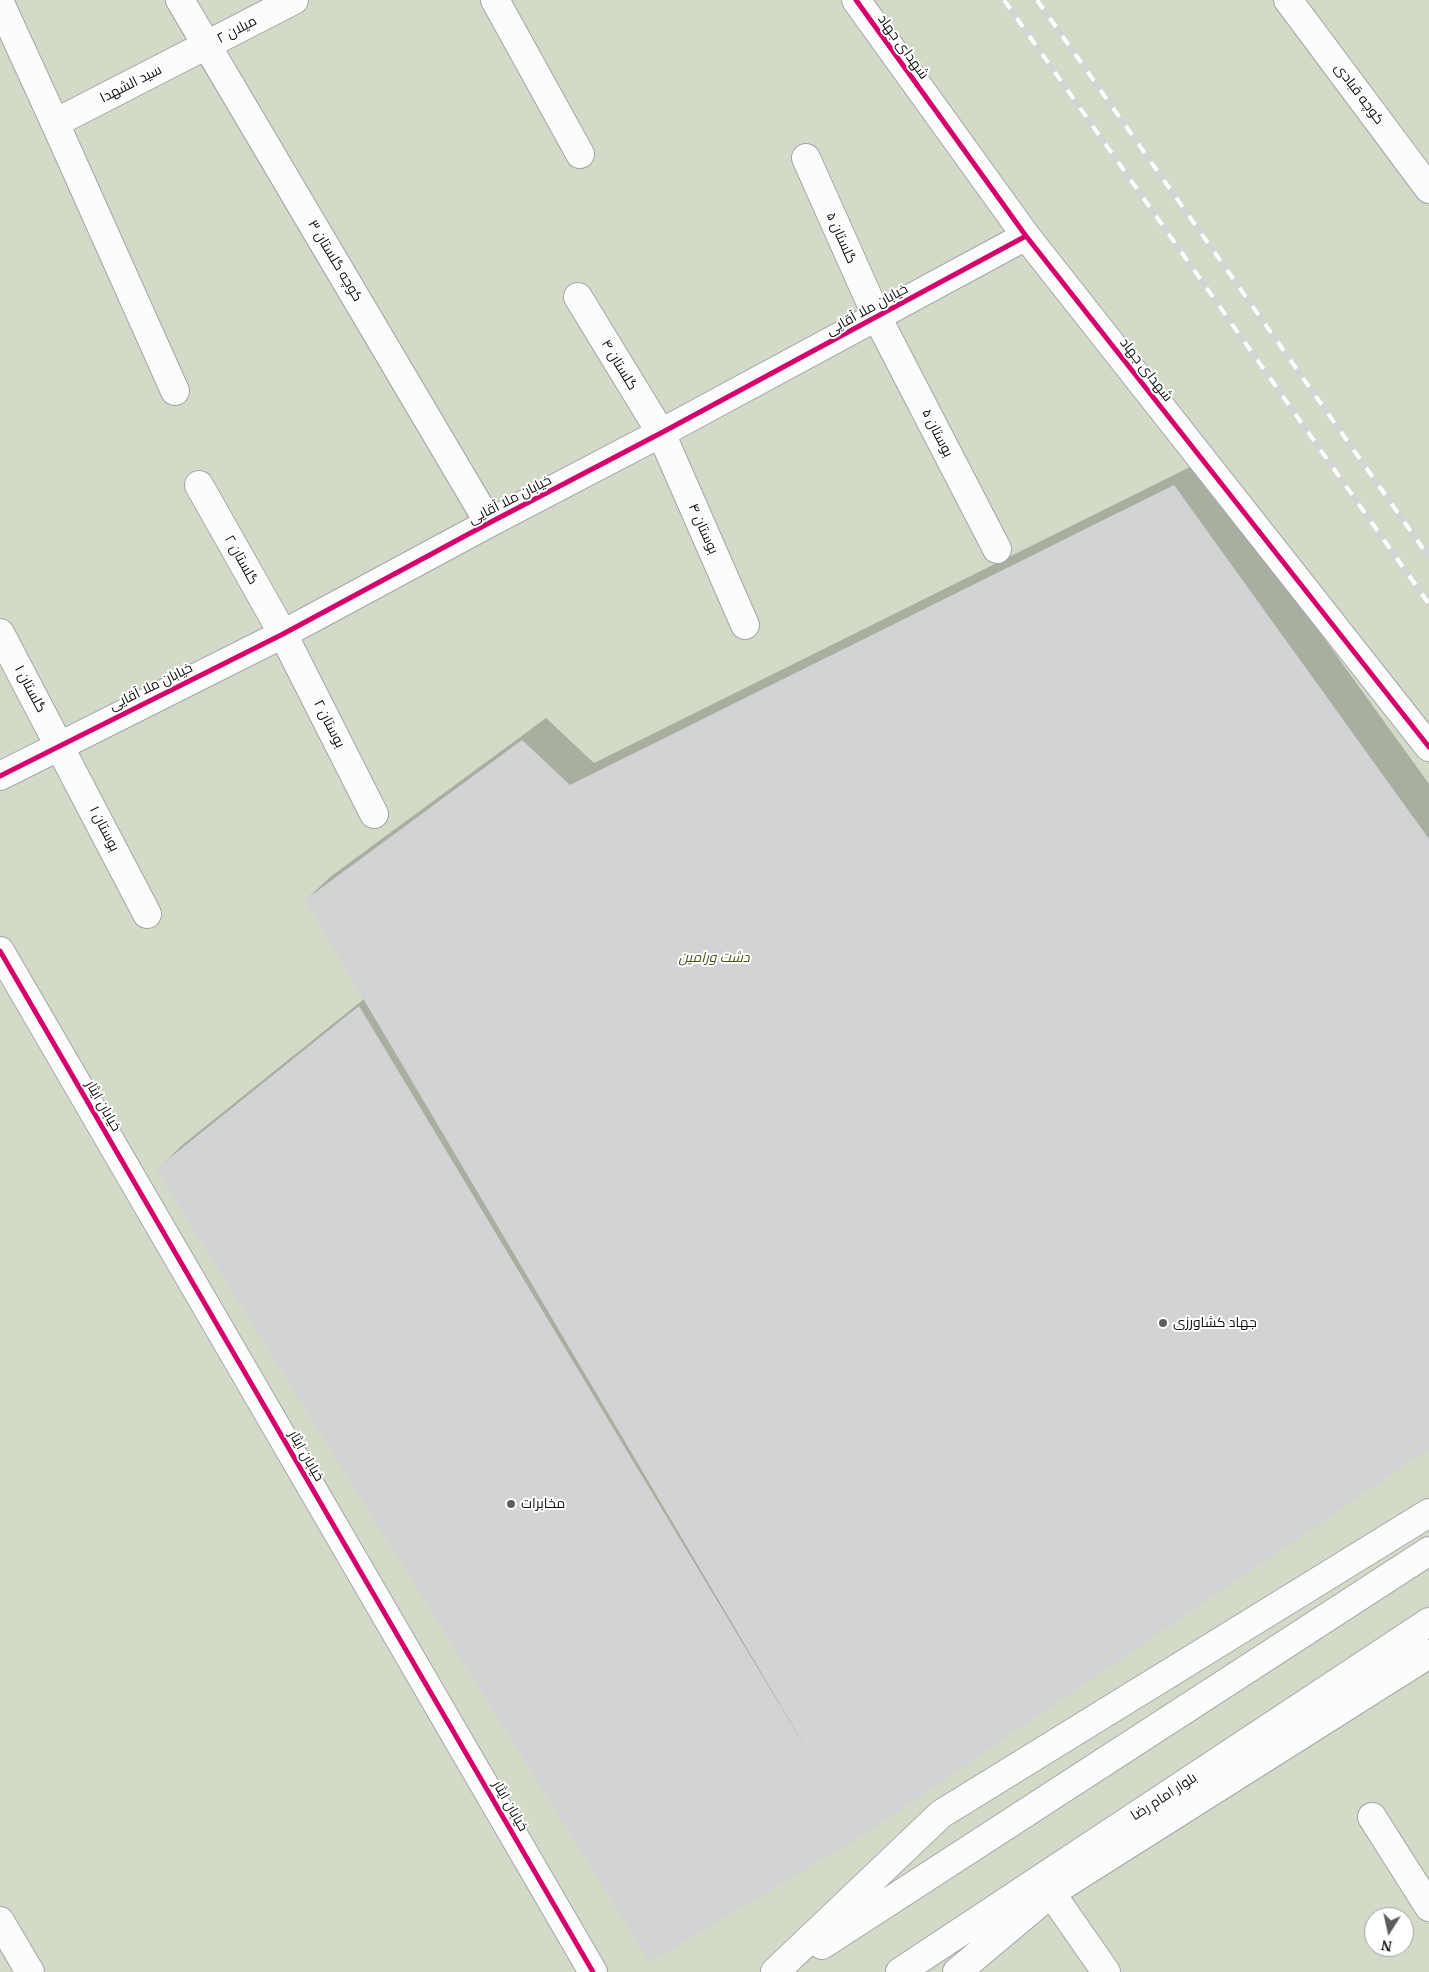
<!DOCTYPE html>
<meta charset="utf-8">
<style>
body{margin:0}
#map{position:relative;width:1429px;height:1972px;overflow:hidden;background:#ebedef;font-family:"PT Serif",serif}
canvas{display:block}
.north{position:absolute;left:1364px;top:1907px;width:50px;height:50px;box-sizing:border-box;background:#fff;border:1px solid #9f9fa0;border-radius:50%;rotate:190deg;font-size:14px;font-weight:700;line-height:20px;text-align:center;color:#0e0f11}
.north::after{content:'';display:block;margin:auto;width:18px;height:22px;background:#5b5d5f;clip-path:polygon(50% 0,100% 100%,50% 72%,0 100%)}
</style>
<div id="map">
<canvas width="1429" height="1972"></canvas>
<div class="north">N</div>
</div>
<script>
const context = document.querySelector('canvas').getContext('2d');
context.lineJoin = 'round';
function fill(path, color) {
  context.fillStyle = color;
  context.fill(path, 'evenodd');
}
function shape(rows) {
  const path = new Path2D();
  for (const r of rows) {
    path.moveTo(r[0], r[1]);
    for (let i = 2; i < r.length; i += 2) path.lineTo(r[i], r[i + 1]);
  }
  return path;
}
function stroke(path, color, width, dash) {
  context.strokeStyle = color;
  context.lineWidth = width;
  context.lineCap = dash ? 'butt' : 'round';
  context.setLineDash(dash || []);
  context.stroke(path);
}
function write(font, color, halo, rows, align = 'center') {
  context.font = font + ' "PT Serif",Cairo,serif';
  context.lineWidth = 4;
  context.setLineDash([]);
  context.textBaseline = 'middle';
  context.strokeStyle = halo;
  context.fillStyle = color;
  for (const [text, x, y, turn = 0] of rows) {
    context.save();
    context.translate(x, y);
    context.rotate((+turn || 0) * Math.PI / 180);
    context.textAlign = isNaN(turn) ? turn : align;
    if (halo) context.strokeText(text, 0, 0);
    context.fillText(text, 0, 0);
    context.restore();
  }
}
const green = shape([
 [0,0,1429,0,1429,1972,0,1972],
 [1374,1917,1404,1917,1404,1947,1374,1947]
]);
const shadow = shape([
 [1198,463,1429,784,1429,1448,858,1837,158,1169,181,1146,364,999,306,900,330,877,546,718,594,763]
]);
const building = shape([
 [1174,485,1429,839,1429,1449,859,1838,650,1962,156,1169,359,1006,813,1760,305,900,522,740,570,785]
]);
const minor = shape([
 [180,0,489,523],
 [495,0,580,154],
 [856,0,1026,236,1429,747],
 [1288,0,1429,189],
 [0,3,55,123,175,391],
 [55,123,294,0],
 [806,158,877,317,997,549],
 [578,297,661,433,745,625],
 [199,485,283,634,374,814],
 [0,633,147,914],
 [0,776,283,634,489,523,661,433,1026,236],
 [0,951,593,1972],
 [1372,1817,1429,1907],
 [1051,1893,1106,1972],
 [0,1921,30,1972]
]);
const major = shape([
 [822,1945,1429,1551],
 [775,1972,941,1814,1429,1513],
 [900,1972,1429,1622],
 [957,1972,1051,1893,1429,1654]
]);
const rail = shape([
 [1004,0,1429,604],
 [1037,0,1429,557]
]);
const cycleway = shape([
 [856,0,1026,236,1429,747],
 [0,776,283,634,489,523,661,433,1026,236],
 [0,951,593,1972]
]);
const markers = [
 [1163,1323,5,"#5b5d5f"],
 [511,1504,5,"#5b5d5f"]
];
const streetNames = [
 ["میلان ۲",237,30,-28],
 ["شهدای جهاد",903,47,54],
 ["سید الشهدا",131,84,-27],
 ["کوچه قبادی",1359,94,53],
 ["گلستان ۵",841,238,66],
 ["کوچه گلستان ۳",335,261,59],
 ["خیابان ملا آقایی",867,310,-29],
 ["گلستان ۴",619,365,59],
 ["شهدای جهاد",1146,370,52],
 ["بوستان ۵",937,433,63],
 ["خیابان ملا آقایی",510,500,-27],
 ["بوستان ۴",703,529,66],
 ["گلستان ۲",241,560,61],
 ["خیابان ملا آقایی",151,687,-26],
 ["گلستان ۱",30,689,62],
 ["بوستان ۲",329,724,63],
 ["بوستان ۱",104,829,63],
 ["خیابان ایثار",103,1106,60],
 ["خیابان ایثار",306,1456,60],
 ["بلوار امام رضا",1164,1797,-33],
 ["خیابان ایثار",510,1806,60]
];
const parkNames = [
 ["دشت ورامین",714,958]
];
const poiNames = [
 ["جهاد کشاورزی",1173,1323],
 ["مخابرات",521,1504]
];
fill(green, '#d3dbc8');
fill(shadow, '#0003');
fill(building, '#d3d3d5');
stroke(minor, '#a4a5a7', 30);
stroke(major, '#a4a5a7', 30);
stroke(minor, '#fcfcfd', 28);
stroke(major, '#fcfcfd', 28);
stroke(rail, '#d3d4d5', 5.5);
stroke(rail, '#fff', 4, [11]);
stroke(cycleway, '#d6006c', 5);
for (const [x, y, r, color] of markers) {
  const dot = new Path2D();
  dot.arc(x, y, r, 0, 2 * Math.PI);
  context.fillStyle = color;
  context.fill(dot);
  stroke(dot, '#fff', 2);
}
write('14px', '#0e0f11', '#fff', streetNames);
write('italic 14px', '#435514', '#fff', parkNames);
write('14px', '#0e0f11', '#fff', poiNames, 'left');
</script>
